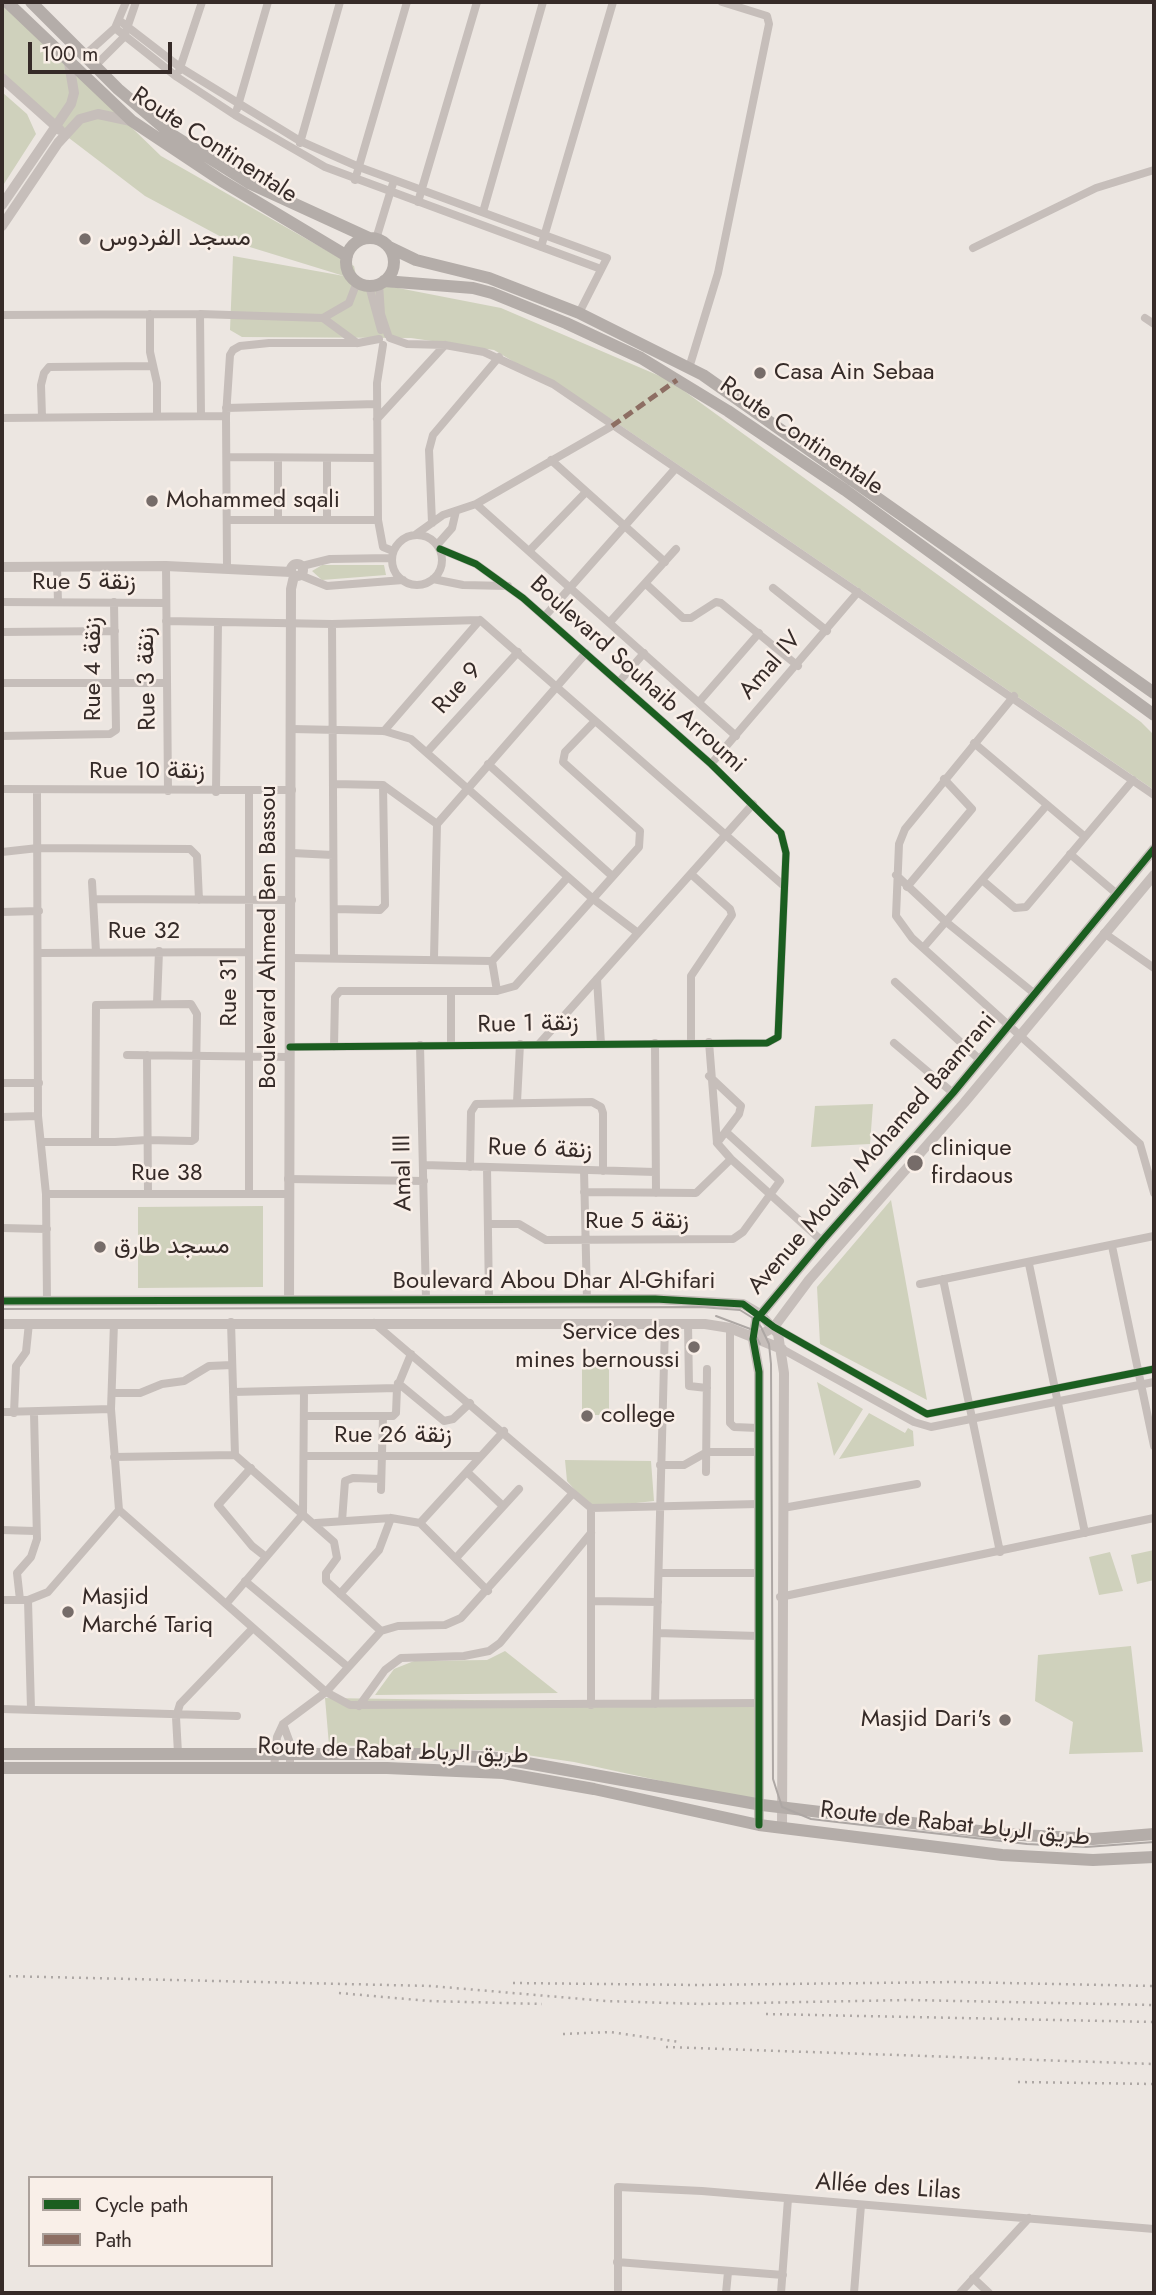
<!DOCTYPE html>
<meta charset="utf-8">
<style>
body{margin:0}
#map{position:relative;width:1156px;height:2295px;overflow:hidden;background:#ece6e1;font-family:Jost,sans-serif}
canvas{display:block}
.frame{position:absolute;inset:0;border:4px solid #362b28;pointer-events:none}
.legend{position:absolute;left:28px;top:2176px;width:245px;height:91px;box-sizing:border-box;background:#f9efe8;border:2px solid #aba19b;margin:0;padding:9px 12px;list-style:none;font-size:21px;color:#362b28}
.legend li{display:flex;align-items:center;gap:14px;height:35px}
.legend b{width:35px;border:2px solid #aba19b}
.scale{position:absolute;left:28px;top:42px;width:144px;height:32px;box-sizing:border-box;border:4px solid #362b28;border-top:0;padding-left:9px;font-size:21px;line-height:24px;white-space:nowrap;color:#362b28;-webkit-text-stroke:5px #f9efe8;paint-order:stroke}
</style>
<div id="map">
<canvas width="1156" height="2295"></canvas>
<div class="frame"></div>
<ul class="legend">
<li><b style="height:9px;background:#1b5e20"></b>Cycle path</li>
<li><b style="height:9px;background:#8d6e63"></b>Path</li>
</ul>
<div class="scale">100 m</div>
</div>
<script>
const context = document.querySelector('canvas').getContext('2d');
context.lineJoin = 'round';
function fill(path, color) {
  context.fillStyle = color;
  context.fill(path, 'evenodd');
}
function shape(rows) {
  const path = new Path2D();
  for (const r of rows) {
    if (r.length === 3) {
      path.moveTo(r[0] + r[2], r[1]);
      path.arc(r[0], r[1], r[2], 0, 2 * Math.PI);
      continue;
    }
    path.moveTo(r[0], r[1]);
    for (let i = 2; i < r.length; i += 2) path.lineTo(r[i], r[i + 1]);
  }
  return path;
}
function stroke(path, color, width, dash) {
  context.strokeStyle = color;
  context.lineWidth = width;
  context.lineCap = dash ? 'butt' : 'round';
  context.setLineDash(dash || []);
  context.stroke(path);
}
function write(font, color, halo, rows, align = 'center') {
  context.font = font + ' Jost,Vazirmatn,sans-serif';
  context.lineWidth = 5;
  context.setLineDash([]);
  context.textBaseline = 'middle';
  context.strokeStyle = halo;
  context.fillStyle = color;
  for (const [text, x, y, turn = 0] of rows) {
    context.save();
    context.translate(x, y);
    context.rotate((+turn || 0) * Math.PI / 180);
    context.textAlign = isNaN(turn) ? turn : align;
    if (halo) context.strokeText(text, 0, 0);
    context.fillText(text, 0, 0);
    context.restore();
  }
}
const green = shape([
 [2,2,161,156,354,266,357,280,501,308,669,380,1141,722,1154,735,1154,790,614,421,494,350,411,338,242,337,230,330,233,256,344,276,227,240,145,196,65,135,2,78],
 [2,92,27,114,36,134,2,187],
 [322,565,384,565,386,575,322,580,312,571],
 [873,1104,870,1144,811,1147,815,1106],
 [891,1200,927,1400,820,1344,817,1287],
 [263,1206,263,1287,138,1288,138,1207],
 [582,1365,609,1365,609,1415,582,1415],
 [817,1382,863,1409,834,1456],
 [869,1413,905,1433,908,1428,913,1431,914,1446,839,1459],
 [565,1460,651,1461,654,1501,591,1508,567,1481],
 [1154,1550,1154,1580,1137,1584,1131,1555],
 [1110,1552,1123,1591,1099,1595,1089,1557],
 [1131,1646,1143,1752,1069,1754,1073,1722,1035,1701,1038,1655],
 [505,1651,558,1693,375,1695,394,1669,414,1661,487,1660],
 [325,1698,759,1704,758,1802,574,1762,499,1751,329,1745]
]);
const minor = shape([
 [120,21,181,68,300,141,359,167,607,258,579,313],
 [115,28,177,77,235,115,325,167,601,269],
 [84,56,115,28,126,2],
 [94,67,124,37,136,2],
 [179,71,202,2],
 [237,109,268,2],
 [300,143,340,2],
 [355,180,407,2],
 [418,202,477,2],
 [483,212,543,2],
 [376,239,394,180],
 [541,247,613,2],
 [973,248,1096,188,1154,170],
 [379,284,381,314,388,335],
 [369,286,381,330],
 [150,314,150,352,157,383,157,416],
 [200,314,201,416],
 [2,315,200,314,323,318,349,303,357,282],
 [323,318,357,343],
 [1145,318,1154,324],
 [390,338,407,344,445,345,484,352,553,384,1154,795],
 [383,345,377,383,378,520,383,547,393,551],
 [689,368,718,273,769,24,767,16,722,2],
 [226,408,377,404],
 [42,417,41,385,44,373,49,367,151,366],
 [2,418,226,416],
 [377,419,445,345],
 [228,457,377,458],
 [551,460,665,562],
 [476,504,736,736],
 [278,519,278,458],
 [327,519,327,459],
 [228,520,378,520],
 [432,523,429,450,433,435,499,357],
 [415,535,443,515,476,504,612,426],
 [417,560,25],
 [437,545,452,528,456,511],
 [530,550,586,492],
 [166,566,168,791],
 [302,566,330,559,391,558],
 [57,567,58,602],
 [227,567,226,416,230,355,233,350,240,346,269,343,358,343,379,339],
 [300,575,327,586,403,580],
 [433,579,463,585,508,586],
 [646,584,683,618,691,618,716,602,721,603,798,666],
 [773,588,827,631],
 [2,602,166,603],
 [545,616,675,469],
 [166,621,332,624,480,620,784,886],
 [610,622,676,549],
 [332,624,334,958],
 [2,632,115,631],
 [619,682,644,653],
 [2,683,167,683],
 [1014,696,905,829,899,844,896,916,912,938,1140,1144,1154,1193],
 [699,702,759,633],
 [292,729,384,731,411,739,592,898,638,933],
 [384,731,480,620],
 [2,736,110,734,116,730,114,602],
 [974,743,1084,836],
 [427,752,518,652],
 [488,764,611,875],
 [711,764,858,592],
 [333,784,383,785,437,824],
 [2,789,292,790],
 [37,790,38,1116,46,1194,47,1301],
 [216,792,218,622],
 [249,792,249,1193],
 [2,852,38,848,190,849,197,856,199,900],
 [292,853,333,855],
 [1070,854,1117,894],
 [691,874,730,909,732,915,691,976,691,1043],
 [896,875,945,921,1035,994],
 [982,880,1015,908,1026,907,1133,780],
 [92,882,96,952],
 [907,887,972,809,944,779],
 [94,899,292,900],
 [334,909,380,910,385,905,383,785],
 [2,912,39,911],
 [1104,933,1154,968],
 [923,948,1047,805],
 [38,953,249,952],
 [291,958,492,961],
 [434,958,437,824,586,653],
 [597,979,601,1044],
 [895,982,980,1060],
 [497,991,492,961,568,877],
 [157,1003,159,951],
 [709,1042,717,1143,731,1159,822,1241],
 [655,1043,656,1193],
 [894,1043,953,1093],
 [539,1044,753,804],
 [420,1045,426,1299],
 [451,1045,451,991],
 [290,1047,767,1043,778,1037,786,853,781,833,711,764,523,598,476,564,440,549],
 [334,1047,335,997,340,991,497,991,515,986,639,847,640,831,563,762,565,752,595,721],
 [127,1055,290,1057],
 [147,1055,148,1193],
 [709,1076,741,1106,739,1114,717,1143],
 [2,1083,39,1083],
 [517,1102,520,1044],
 [2,1117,38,1116],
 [41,1142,115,1142,147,1140,192,1141,195,1139,197,1014,191,1004,96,1005,95,1142],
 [424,1165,655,1172],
 [470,1167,471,1112,476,1104,592,1102,601,1107,603,1113,603,1171],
 [487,1167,489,1299],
 [584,1170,587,1300],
 [288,1179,424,1181],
 [584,1192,696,1193,731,1159],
 [46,1194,288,1194],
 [488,1224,519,1224,546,1240,733,1239,743,1232,780,1181,726,1132],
 [2,1228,47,1229],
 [1112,1246,1154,1446],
 [1029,1264,1085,1533],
 [943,1279,1000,1552],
 [920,1284,1154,1236],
 [231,1322,235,1455,334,1542,337,1558,326,1573,326,1581,381,1631],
 [688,1324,689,1386,707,1388],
 [774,1327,927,1414,1154,1369],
 [730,1328,730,1423,734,1427,758,1428],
 [782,1349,914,1422,931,1427,1154,1382],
 [398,1383,444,1421,453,1419,470,1403],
 [233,1392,397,1388,411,1354],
 [112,1393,140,1393,162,1384,184,1381,209,1366,232,1365],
 [2,1412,111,1409],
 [14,1413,16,1366,26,1352,29,1323],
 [304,1416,393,1416,396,1413,397,1388],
 [304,1456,481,1456],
 [114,1457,235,1455],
 [660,1465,684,1465,707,1452,758,1452],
 [251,1468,218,1505,252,1546,266,1557],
 [467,1472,503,1506],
 [706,1472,707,1369],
 [381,1490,383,1417],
 [573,1493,591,1508,758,1504],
 [591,1508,591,1705],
 [783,1508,917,1484],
 [119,1510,326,1692,350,1705,759,1703],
 [342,1521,345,1481,353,1478,381,1479],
 [316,1523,391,1518,420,1523,504,1431],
 [420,1523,488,1591],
 [2,1530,35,1531],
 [456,1558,519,1489],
 [659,1573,757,1573],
 [245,1581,348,1667],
 [340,1594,379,1550,391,1518],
 [780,1597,1154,1518],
 [2,1600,28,1600,48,1592,119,1510,111,1409,114,1323],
 [20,1600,17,1573,31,1557,37,1539,34,1413],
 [28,1600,31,1709],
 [591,1601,658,1602],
 [226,1604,303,1514,304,1391],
 [657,1633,758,1636],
 [655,1704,665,1325],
 [359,1706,385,1670,401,1658,464,1656,489,1651,500,1643,591,1533],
 [2,1709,237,1716],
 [283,1724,290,1743,290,1768],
 [178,1753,176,1717,180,1704,253,1628],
 [274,1768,277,1737,283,1724,326,1692,381,1631,398,1626,445,1625,461,1618,573,1493,374,1323],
 [617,2262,783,2275],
 [973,2278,989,2293],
 [618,2293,618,2187,702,2191,1154,2229],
 [726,2293,728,2272],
 [781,2293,788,2199],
 [854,2293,861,2205],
 [960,2293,1029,2218]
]);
const tertiary = shape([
 [2,78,60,130],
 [2,205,71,104,74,93,69,63],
 [2,226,58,143,80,119,98,114,131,121],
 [297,570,6],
 [2,567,166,566,291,572],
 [289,1300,291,589,294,576],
 [2,1301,655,1299,743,1304,760,1314,778,1334,784,1373,782,1828],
 [2,1324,705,1324,730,1328,782,1349],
 [753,1339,774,1327,809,1280,964,1103,1154,875],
 [759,1825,759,1372,753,1339,756,1320,822,1241,953,1093,1154,849]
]);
const primary = shape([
 [7,2,132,121,222,181,347,256],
 [31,2,118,89,171,134,249,183,369,238],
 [370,262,24],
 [389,247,416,260,489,278,579,313,703,375,1154,693],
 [384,281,473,288,492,293,566,323,641,358,728,411,845,490,1154,715],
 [2,1754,428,1754,499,1758,762,1805,1004,1834,1093,1839,1154,1834],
 [2,1768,387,1768,503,1773,594,1789,759,1825,1002,1855,1093,1860,1154,1857]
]);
const tram = shape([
 [2,1309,701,1307,740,1310,756,1320,761,1327,769,1344,771,1364,773,1779,782,1807,811,1819,1027,1844,1086,1847,1154,1842],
 [716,1316,753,1330,760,1344]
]);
const rail = shape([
 [2,1976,431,1986,606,2001,701,2004,909,2000,1154,2005],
 [513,1983,697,1985,956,1982,1154,1986],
 [339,1993,429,2001,542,2004],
 [766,2014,1154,2022],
 [563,2034,610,2032,679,2042],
 [666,2047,1154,2064],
 [1018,2082,1154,2084]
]);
const quiet = shape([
 [612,426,677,380]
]);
const cycleway = shape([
 [290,1047,767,1043,778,1037,786,853,781,833,711,764,523,598,476,564,440,549],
 [2,1301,655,1299,743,1304,774,1327,927,1414,1154,1369],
 [759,1825,759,1372,753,1339,756,1320,822,1241,953,1093,1154,849]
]);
const markers = [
 [85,239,7,"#766c69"],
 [760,373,7,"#766c69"],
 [152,501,7,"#766c69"],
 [915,1163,9,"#766c69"],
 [100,1247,7,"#766c69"],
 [694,1347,7,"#766c69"],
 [587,1416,7,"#766c69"],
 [68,1612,7,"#766c69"],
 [1005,1720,7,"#766c69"]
];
const streetNames = [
 ["Route Continentale",214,146,33],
 ["Route Continentale",801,437,34],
 ["Rue 5 زنقة",84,583],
 ["Amal IV",771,666,-49],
 ["Rue 4 زنقة",94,669,-90],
 ["Boulevard Souhaib Arroumi",637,675,42],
 ["Rue 3 زنقة",148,679,-91],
 ["Rue 9",458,689,-48],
 ["Rue 10 زنقة",147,772],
 ["Rue 32",144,932],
 ["Boulevard Ahmed Ben Bassou",269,937,-90],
 ["Rue 31",230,992,-90],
 ["Rue 1 زنقة",528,1025,-1],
 ["Rue 6 زنقة",540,1150,2],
 ["Avenue Moulay Mohamed Baamrani",873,1154,-49],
 ["Amal III",404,1173,-91],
 ["Rue 38",167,1174],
 ["Rue 5 زنقة",637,1222],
 ["Boulevard Abou Dhar Al-Ghifari",554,1282],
 ["Rue 26 زنقة",393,1436],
 ["Route de Rabat طريق الرباط",393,1752,2],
 ["Route de Rabat طريق الرباط",955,1825,6],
 ["Allée des Lilas",888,2188,4]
];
const poiNames = [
 ["مسجد الفردوس",99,239],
 ["Casa Ain Sebaa",774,373],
 ["Mohammed sqali",166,501],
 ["clinique",931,1149],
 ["firdaous",931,1177],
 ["مسجد طارق",114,1247],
 ["Service des",680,1333,"right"],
 ["mines bernoussi",680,1361,"right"],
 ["college",601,1416],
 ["Masjid",82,1598],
 ["Marché Tariq",82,1626],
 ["Masjid Dari's",991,1720,"right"]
];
fill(green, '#cfd1bc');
stroke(minor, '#c6beba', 8);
stroke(tertiary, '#c6beba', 10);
stroke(primary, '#b4ada9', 12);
stroke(tram, '#ada7a4', 2);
stroke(rail, '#ada7a4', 2.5, [2, 5]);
stroke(quiet, '#8d6e63', 5, [10, 5]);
stroke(cycleway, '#1b5e20', 7);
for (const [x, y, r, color] of markers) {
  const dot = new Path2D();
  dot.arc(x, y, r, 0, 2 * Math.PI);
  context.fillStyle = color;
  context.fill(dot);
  stroke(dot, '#f9efe8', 2.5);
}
write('24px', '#362b28', '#f9efe8', streetNames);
write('24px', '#362b28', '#f9efe8', poiNames, 'left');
</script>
